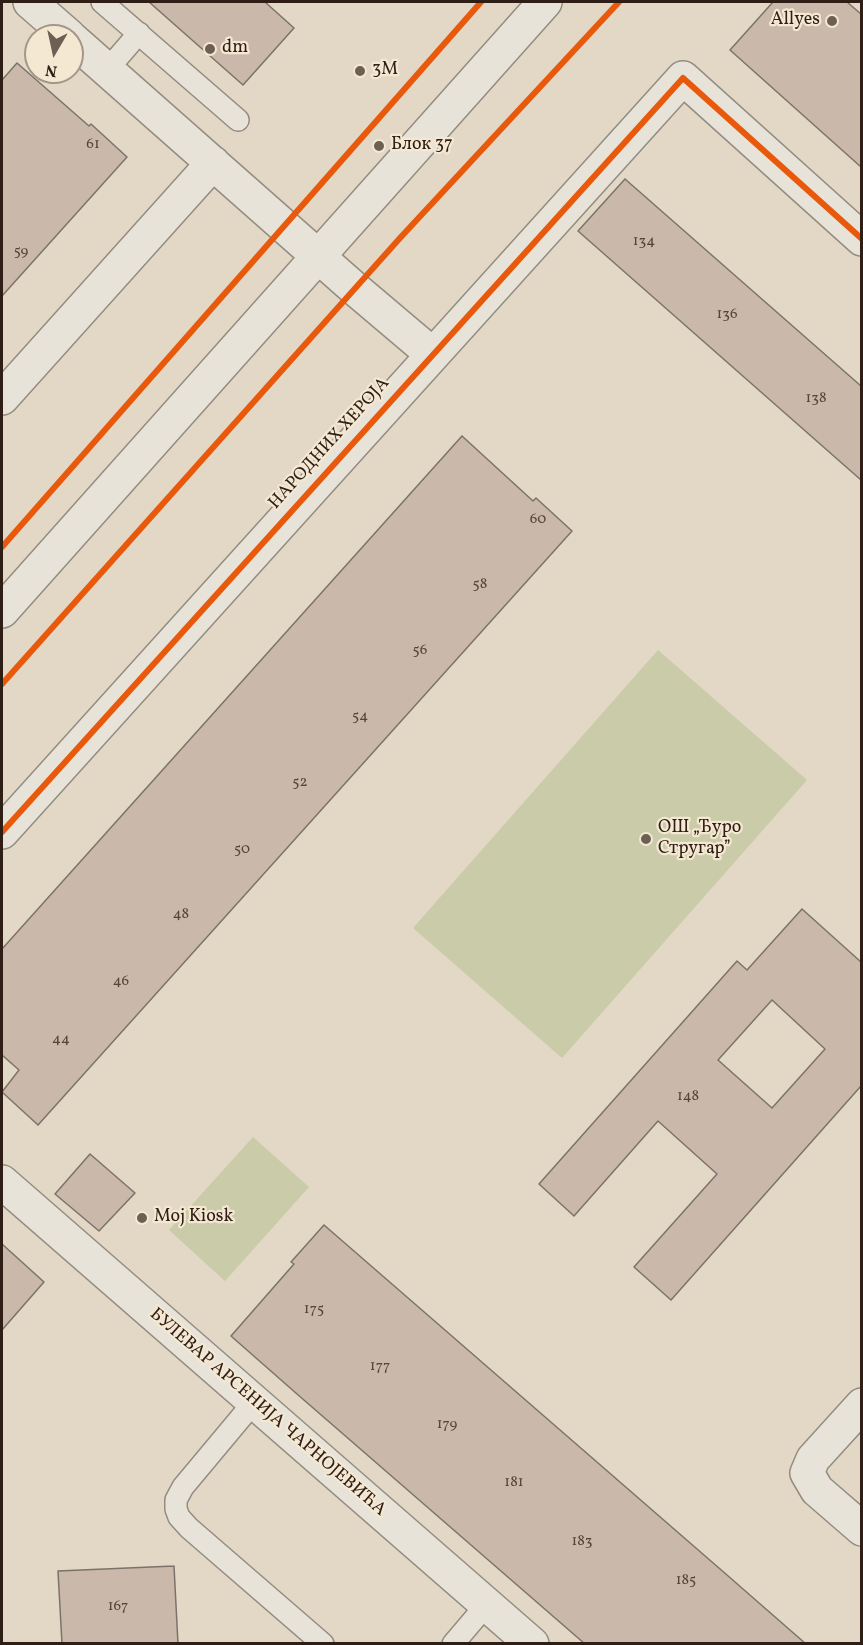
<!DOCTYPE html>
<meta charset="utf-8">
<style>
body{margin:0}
#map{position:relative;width:863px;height:1645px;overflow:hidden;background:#e2d8c5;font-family:Vollkorn,serif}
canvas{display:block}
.frame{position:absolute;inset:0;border:3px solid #2f1e16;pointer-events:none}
.north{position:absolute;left:24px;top:24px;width:60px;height:60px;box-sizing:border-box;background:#f4e8d2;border:2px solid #a59787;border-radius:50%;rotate:189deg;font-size:16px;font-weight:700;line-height:24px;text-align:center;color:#2f1e16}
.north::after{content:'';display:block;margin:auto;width:21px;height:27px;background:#6e5f53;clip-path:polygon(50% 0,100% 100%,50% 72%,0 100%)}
</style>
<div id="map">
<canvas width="863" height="1645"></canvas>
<div class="frame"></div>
<div class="north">N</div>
</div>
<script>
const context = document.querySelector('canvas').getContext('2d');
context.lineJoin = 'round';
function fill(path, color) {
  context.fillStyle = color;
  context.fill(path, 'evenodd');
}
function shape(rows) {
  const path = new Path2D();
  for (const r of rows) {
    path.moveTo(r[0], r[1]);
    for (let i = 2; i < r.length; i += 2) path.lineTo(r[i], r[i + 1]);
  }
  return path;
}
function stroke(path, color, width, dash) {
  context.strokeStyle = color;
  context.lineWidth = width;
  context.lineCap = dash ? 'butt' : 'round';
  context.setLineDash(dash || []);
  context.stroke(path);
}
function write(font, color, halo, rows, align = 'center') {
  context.font = font + ' Vollkorn,serif';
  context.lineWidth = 4.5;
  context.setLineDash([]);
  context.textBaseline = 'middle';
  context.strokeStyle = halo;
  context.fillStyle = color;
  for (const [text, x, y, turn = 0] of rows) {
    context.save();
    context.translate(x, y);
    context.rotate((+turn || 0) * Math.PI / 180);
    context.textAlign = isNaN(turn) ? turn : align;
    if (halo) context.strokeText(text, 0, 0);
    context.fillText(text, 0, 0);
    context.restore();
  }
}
const green = shape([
 [658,650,807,780,562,1058,413,928],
 [253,1137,309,1187,225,1281,169,1230]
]);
const building = shape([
 [149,2,265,2,294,28,243,85,149,2],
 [773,2,847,2,861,14,861,167,730,50,773,2],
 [17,63,89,126,91,124,127,157,2,296,2,80,17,63],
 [625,179,861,386,861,480,578,231,625,179],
 [462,436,533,501,536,498,572,531,38,1125,2,1092,19,1070,2,1055,2,949,462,436],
 [802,909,861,962,861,1086,671,1300,634,1267,717,1174,658,1121,574,1216,539,1184,737,961,747,970,802,909],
 [772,1000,825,1049,772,1108,718,1060,772,1000],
 [90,1154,135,1193,99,1231,55,1194,90,1154],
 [324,1225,727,1575,806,1644,585,1644,297,1394,231,1336,294,1264,291,1262,324,1225],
 [2,1244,44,1282,2,1330,2,1244],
 [174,1566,178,1644,62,1644,58,1571,174,1566]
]);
const service = shape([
 [102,2,238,120],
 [107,70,139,33],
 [254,1402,183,1487,176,1500,176,1509,179,1517,189,1528,323,1644],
 [453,1644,487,1604]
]);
const minor = shape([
 [30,2,69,36],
 [72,39,354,288,432,354],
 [2,398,213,163],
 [2,832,683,78,862,239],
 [2,1182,532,1644],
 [862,1405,813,1459,807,1473,817,1490,862,1529]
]);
const tertiary = shape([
 [2,611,545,2]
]);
const cycleway = shape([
 [2,547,481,2],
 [2,684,400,238,619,2],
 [2,832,683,78,862,239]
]);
const markers = [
 [832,21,6,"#6e5f53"],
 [210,49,6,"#6e5f53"],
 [360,71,6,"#6e5f53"],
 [379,146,6,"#6e5f53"],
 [646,839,6,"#6e5f53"],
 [142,1218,6,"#6e5f53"]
];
const numberNames = [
 ["61",93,145],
 ["134",644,242],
 ["59",21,252],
 ["136",727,315],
 ["138",816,399],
 ["60",538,520],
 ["58",480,585],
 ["56",420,651],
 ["54",360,717],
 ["52",300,783],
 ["50",242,850],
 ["48",181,915],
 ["46",121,982],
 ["44",61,1040],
 ["148",688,1097],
 ["175",314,1310],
 ["177",380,1367],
 ["179",447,1425],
 ["181",514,1483],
 ["183",582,1542],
 ["185",686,1581],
 ["167",118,1607]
];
const poiNames = [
 ["Allyes",820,21,"right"],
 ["dm",222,49],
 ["3M",372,71],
 ["Блок 37",391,146],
 ["ОШ „Ђуро",658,829],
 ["Стругар”",658,850],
 ["Moj Kiosk",154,1218]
];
const streetNames = [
 ["НАРОДНИХ ХЕРОЈА",330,444,-48],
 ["БУЛЕВАР АРСЕНИЈА ЧАРНОЈЕВИЋА",267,1413,41]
];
fill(green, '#cacba8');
fill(building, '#cab8aa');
stroke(building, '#7b7369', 1.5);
stroke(service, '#948c81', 24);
stroke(minor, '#948c81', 36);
stroke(tertiary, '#948c81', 36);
stroke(service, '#e8e3d9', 21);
stroke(minor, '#e8e3d9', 33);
stroke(tertiary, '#e8e3d9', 33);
stroke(cycleway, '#e8590c', 6);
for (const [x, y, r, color] of markers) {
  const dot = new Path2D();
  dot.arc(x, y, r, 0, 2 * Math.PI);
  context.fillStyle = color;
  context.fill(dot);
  stroke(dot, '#f4e8d2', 2);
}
write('15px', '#56443b', null, numberNames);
write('18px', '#2f1e16', '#f4e8d2', poiNames, 'left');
write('18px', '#2f1e16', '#f4e8d2', streetNames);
</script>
